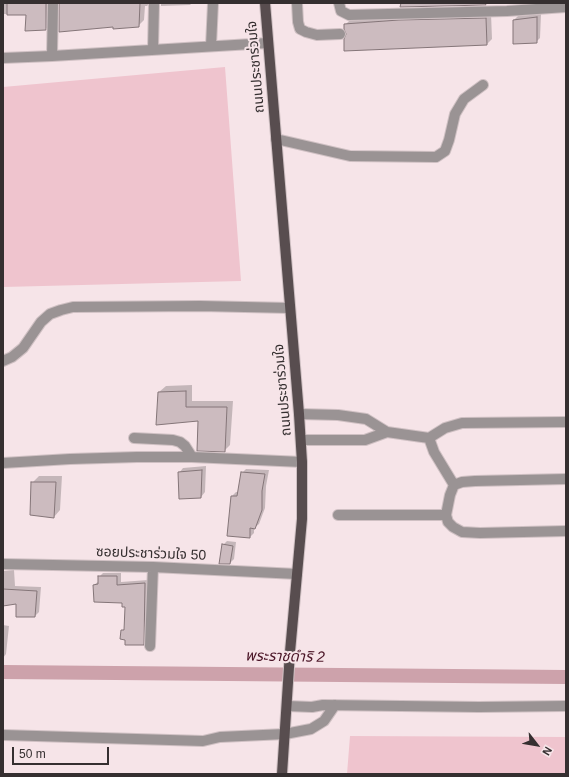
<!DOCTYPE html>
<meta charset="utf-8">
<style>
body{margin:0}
#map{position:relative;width:569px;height:777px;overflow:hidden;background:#f6e4e8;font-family:Helvetica,sans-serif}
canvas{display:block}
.frame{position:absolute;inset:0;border:4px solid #352f30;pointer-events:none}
.north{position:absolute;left:517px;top:725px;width:40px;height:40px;-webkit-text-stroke:3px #f6e4e8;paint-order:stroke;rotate:121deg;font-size:11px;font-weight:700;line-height:16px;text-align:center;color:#352f30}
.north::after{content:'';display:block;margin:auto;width:14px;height:18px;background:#352f30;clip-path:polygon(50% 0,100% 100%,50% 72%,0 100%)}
.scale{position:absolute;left:12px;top:747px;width:97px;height:18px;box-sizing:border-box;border:2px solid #352f30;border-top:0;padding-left:5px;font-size:12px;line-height:14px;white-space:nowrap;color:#352f30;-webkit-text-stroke:3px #f6e4e8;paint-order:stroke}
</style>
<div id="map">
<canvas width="569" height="777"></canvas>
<div class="frame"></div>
<div class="north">N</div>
<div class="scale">50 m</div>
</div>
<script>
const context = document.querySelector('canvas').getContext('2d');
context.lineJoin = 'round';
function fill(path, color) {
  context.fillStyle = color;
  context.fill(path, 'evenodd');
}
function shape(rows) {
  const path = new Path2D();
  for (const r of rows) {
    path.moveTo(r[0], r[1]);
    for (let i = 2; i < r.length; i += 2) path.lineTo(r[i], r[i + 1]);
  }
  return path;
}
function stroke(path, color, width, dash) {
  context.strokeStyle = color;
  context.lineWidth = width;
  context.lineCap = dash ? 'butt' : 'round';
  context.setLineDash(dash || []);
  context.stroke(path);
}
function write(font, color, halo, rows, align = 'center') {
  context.font = font + ' Helvetica,"Noto Sans Thai",sans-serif';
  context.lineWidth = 4;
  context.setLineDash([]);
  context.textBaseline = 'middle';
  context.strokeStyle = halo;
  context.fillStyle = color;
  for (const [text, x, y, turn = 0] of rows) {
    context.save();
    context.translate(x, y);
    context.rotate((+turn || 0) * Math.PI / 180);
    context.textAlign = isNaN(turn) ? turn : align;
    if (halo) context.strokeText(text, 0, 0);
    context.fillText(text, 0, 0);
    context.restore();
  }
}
const green = shape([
 [225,67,241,281,3,287,3,87],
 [350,736,566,737,566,774,347,774]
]);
const shadow = shape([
 [4,3,52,3,51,23,46,29,28,14,3,14],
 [61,3,150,3,147,6,145,6,144,20,138,26,114,26],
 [161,3,192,3,190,5,161,6],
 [491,13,492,39,487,44,348,34,345,25,350,20],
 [541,14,540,38,536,42,514,20,518,16],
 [192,385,192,401,233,401,230,445,224,451,199,420,159,392,166,386],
 [206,466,205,492,201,497,179,473,183,468],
 [246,469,269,470,266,486,265,508,259,524,254,528,254,533,250,537,232,496,236,492,238,492,242,473],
 [39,476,62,476,60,510,54,517,32,483],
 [227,541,236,542,234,559,230,563,223,545],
 [14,570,15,586,41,587,39,612,35,616,17,602,3,605,3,571],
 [103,573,121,573,121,582,148,580,147,640,143,644,126,639,122,631,125,628,126,606,123,602,94,585,99,581,99,577],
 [3,625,9,626,6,654,3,658]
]);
const canal = shape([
 [3,672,566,677]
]);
const building = shape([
 [7,3,46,3,46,30,25,31,26,15,7,15,7,3],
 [59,3,140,3,139,27,113,29,113,27,59,32,59,3],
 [401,3,485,3,486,5,400,7,401,3],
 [537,17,537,43,513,44,513,20,537,17],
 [486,18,487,45,344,51,344,39,346,34,344,29,344,24,399,20,486,18],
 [186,391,186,407,227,407,225,452,197,451,198,421,156,425,158,392,186,391],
 [202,470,201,498,179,499,178,472,202,470],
 [241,472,265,474,262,491,262,510,255,529,250,528,250,538,227,536,231,496,237,496,241,472],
 [31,482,56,482,54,518,30,515,31,482],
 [222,544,233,546,230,564,219,564,222,544],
 [98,576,117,576,117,585,145,583,144,645,125,645,125,640,120,639,121,630,124,630,125,607,122,607,122,603,94,602,93,585,98,584,98,576],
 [3,589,37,591,35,617,16,617,16,604,3,606,3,589]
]);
const minor = shape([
 [297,3,298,22,300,29,306,32,317,35,340,34],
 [339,3,341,11,349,15,507,11,566,7],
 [211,46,213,3],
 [153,50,154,3],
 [52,56,53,3],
 [3,58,52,56,268,43],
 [276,139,350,156,436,157,445,151,449,140,455,114,464,99,483,85],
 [3,361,12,357,23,348,41,322,50,314,61,310,73,307,200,306,290,308],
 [299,414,338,415,366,419,387,432,429,438,445,428,462,423,566,422],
 [134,438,173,440,180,442,185,446,192,457],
 [429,438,434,452,454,485,462,482,475,481,566,479],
 [301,440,365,440,387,432],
 [3,463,70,459,137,457,192,457,302,462],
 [338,515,446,515,450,495,454,485],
 [446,515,448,522,453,527,462,532,480,533,566,531],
 [3,564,153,567,297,574],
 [150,646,153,567],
 [287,706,312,707,323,705,479,707,566,706],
 [3,735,203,741,220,737,285,734,311,729,324,721,335,705]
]);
const major = shape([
 [265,3,299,414,302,462,302,519,290,652,282,774]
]);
const streetNames = [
 ["ถนนประชาร่วมใจ",256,67,-95],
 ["ถนนประชาร่วมใจ",283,390,-95],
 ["ซอยประชาร่วมใจ 50",151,554,2]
];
const waterNames = [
 ["พระราชดำริ 2",285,657,1]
];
fill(green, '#efc4ce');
fill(shadow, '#0003');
stroke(canal, '#cda2ab', 14);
fill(building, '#ccbbbf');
stroke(building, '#847578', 1);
stroke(minor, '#cfc0c3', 12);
stroke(major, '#cfc0c3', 12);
stroke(minor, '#9a9394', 10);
stroke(major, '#584d4f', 10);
write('14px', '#352f30', '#f6e4e8', streetNames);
write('italic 15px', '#4a1426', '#f6e4e8', waterNames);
</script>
